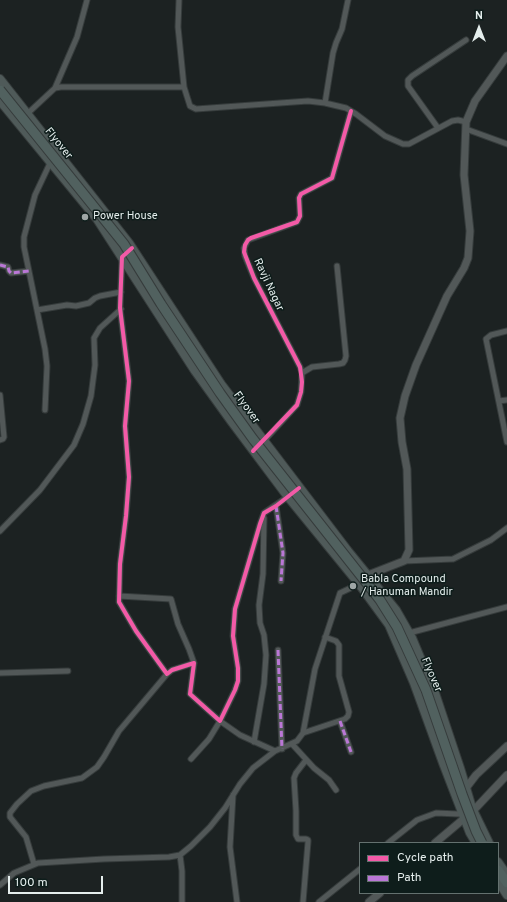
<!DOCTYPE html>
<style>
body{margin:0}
#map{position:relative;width:507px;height:902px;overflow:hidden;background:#1c2222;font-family:Overpass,sans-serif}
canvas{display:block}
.legend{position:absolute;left:359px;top:842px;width:140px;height:52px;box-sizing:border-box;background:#0e1d1b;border:1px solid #64716f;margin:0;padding:5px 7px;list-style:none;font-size:12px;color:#e5eeed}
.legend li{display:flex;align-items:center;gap:8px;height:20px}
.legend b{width:20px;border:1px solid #64716f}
.north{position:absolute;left:459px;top:8px;width:40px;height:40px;-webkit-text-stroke:3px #0e1d1b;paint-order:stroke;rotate:0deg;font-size:11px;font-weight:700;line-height:16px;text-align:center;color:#e5eeed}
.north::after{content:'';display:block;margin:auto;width:14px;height:18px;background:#e5eeed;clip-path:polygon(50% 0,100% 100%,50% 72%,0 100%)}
.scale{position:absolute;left:8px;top:876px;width:95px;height:18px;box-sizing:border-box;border:2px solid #e5eeed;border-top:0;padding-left:5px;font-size:12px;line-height:14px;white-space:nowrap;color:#e5eeed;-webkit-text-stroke:3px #0e1d1b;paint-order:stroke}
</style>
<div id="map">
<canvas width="507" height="902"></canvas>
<ul class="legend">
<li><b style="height:5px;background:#f35aa7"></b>Cycle path</li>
<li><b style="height:5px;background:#ba77d6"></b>Path</li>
</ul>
<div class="north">N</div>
<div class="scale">100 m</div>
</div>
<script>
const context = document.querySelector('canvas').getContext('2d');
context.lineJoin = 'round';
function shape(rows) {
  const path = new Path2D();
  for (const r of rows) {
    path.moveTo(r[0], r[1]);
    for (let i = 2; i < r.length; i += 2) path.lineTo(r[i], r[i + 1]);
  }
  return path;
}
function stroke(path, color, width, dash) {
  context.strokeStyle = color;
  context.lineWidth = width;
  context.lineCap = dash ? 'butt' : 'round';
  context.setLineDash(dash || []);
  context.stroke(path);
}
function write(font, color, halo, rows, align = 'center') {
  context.font = font + ' Overpass,sans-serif';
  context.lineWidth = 3;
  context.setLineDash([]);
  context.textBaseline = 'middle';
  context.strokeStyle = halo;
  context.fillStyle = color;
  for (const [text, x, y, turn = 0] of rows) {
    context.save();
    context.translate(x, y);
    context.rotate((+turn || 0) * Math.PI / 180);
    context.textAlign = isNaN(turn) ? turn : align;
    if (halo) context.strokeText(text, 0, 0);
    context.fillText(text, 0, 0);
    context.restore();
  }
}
const street = shape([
 [179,0,178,27,184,87,190,106,196,109,308,101,325,103,346,108,356,114,385,136,403,144,409,144,452,121,458,120,466,122],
 [55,88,77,37,87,0],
 [325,103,333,53,336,43,342,29,348,0],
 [26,115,55,88,61,87,184,87],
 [438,128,408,86,408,80,412,76,466,40],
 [466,129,507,144],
 [122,259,120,308,129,381,125,426,129,477,126,516,120,564,119,602,136,631,167,674,172,670,194,663,190,694,220,721,235,690,238,681,238,668,233,636,235,609,260,524,264,513,289,496],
 [0,265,8,267,9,271,11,273,29,271],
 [37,310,67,305,76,306,89,303,95,298,100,296,121,292],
 [507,331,491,335,486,339,507,442],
 [302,373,312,367,339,364,343,363,345,360,346,356,337,266],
 [0,395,4,437,3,439,0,440],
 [499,401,507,400],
 [45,410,47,366,45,349,24,247,24,237,35,195,51,161],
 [263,442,297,405,301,392,302,373,300,367,254,278,245,256,244,248,248,240,297,222,300,216,299,198,301,194,332,178,351,111],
 [276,506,283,553,281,581],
 [0,531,40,490,74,445,83,424,91,396,95,365,94,338,100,328,121,309],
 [404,561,453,559,491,540,507,528],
 [119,596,171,599,178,624,189,649,194,663],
 [409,633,507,607],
 [278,650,282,749],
 [0,673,68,671],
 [340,721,351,752],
 [303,733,345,719,348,716,349,712,339,676,339,645,336,641,325,637],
 [254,742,264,684,266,655,264,635,260,623,259,605,263,574,264,518],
 [292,744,314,768,329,780,336,790],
 [275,751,297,741,303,733,315,669,340,593,359,584],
 [233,795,230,847,237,902],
 [388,843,417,820,436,813,458,814,463,811],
 [180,855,182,871,182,902],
 [34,864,26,837,10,817,10,813,17,804,31,791,44,786,82,778,97,767,104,757,119,731,167,674],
 [0,885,14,873,38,863,104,859,169,857,180,855,191,846,210,827,225,808,240,784,253,768,275,751,240,735,220,721,209,739,191,759],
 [303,902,308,842,308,840,306,839,298,839,296,835,296,811,294,778,296,773,306,760],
 [319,902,360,869]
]);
const secondary = shape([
 [365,578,368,575,404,561,409,550,407,469,402,442,400,418,405,396,416,365,447,296,464,268,468,258,470,231,464,175,466,122,475,101,507,56],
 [466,788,476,775,507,746],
 [435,843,473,811,507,775],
 [369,902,380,893]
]);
const primary = shape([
 [0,79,129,243,221,384,348,551,396,610,412,638,435,693,460,768,472,808,489,843],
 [0,101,97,219,195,371,231,421,288,497,359,584,389,625,414,683,443,763,470,833,476,843],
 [498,862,507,875],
 [498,881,507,895]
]);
const highway = shape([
 [498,870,507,883]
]);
const highwayBridge = shape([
 [0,90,124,244,161,304,220,393,253,439,380,600,397,627,426,690,462,794,476,831,482,843]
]);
const quiet = shape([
 [0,265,8,267,9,271,11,273,29,271],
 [276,506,283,553,281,581],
 [278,650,282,749],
 [340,721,351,752]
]);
const cycleway = shape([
 [132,248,122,257,120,308,129,381,125,426,129,477,126,516,120,564,119,602,136,631,167,674,172,670,194,663,190,694,220,721,235,690,238,681,238,668,233,636,235,609,260,524,264,513,276,506,299,488],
 [253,451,297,405,301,392,302,382,300,367,254,278,244,252,245,245,248,240,251,238,297,222,300,216,299,198,301,194,332,178,351,111]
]);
const markers = [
 [85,217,4,"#9fa7a6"],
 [353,586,4,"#9fa7a6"]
];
const streetNames = [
 ["Flyover",58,144,51],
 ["Ravji Nagar",268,285,65],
 ["Flyover",246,408,54],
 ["Flyover",431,675,67]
];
const poiNames = [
 ["Power House",93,217],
 ["Babla Compound",361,580],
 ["/ Hanuman Mandir",361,593]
];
stroke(street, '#363c3c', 7);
stroke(secondary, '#363c3c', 9);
stroke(primary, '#363c3c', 10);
stroke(highway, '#363c3c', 11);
stroke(street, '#525858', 5);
stroke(secondary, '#525858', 7);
stroke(primary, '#4f5a59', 8);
stroke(highway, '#51615f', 9);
stroke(highwayBridge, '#363c3c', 11, []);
stroke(highwayBridge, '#51615f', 9);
stroke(quiet, '#ba77d6', 3, [6, 3]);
stroke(cycleway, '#f35aa7', 4);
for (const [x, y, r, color] of markers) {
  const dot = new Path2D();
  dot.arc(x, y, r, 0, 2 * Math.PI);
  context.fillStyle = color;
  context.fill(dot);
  stroke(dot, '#0e1d1b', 1.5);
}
write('11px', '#e5eeed', '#0e1d1b', streetNames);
write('11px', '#e5eeed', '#0e1d1b', poiNames, 'left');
</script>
